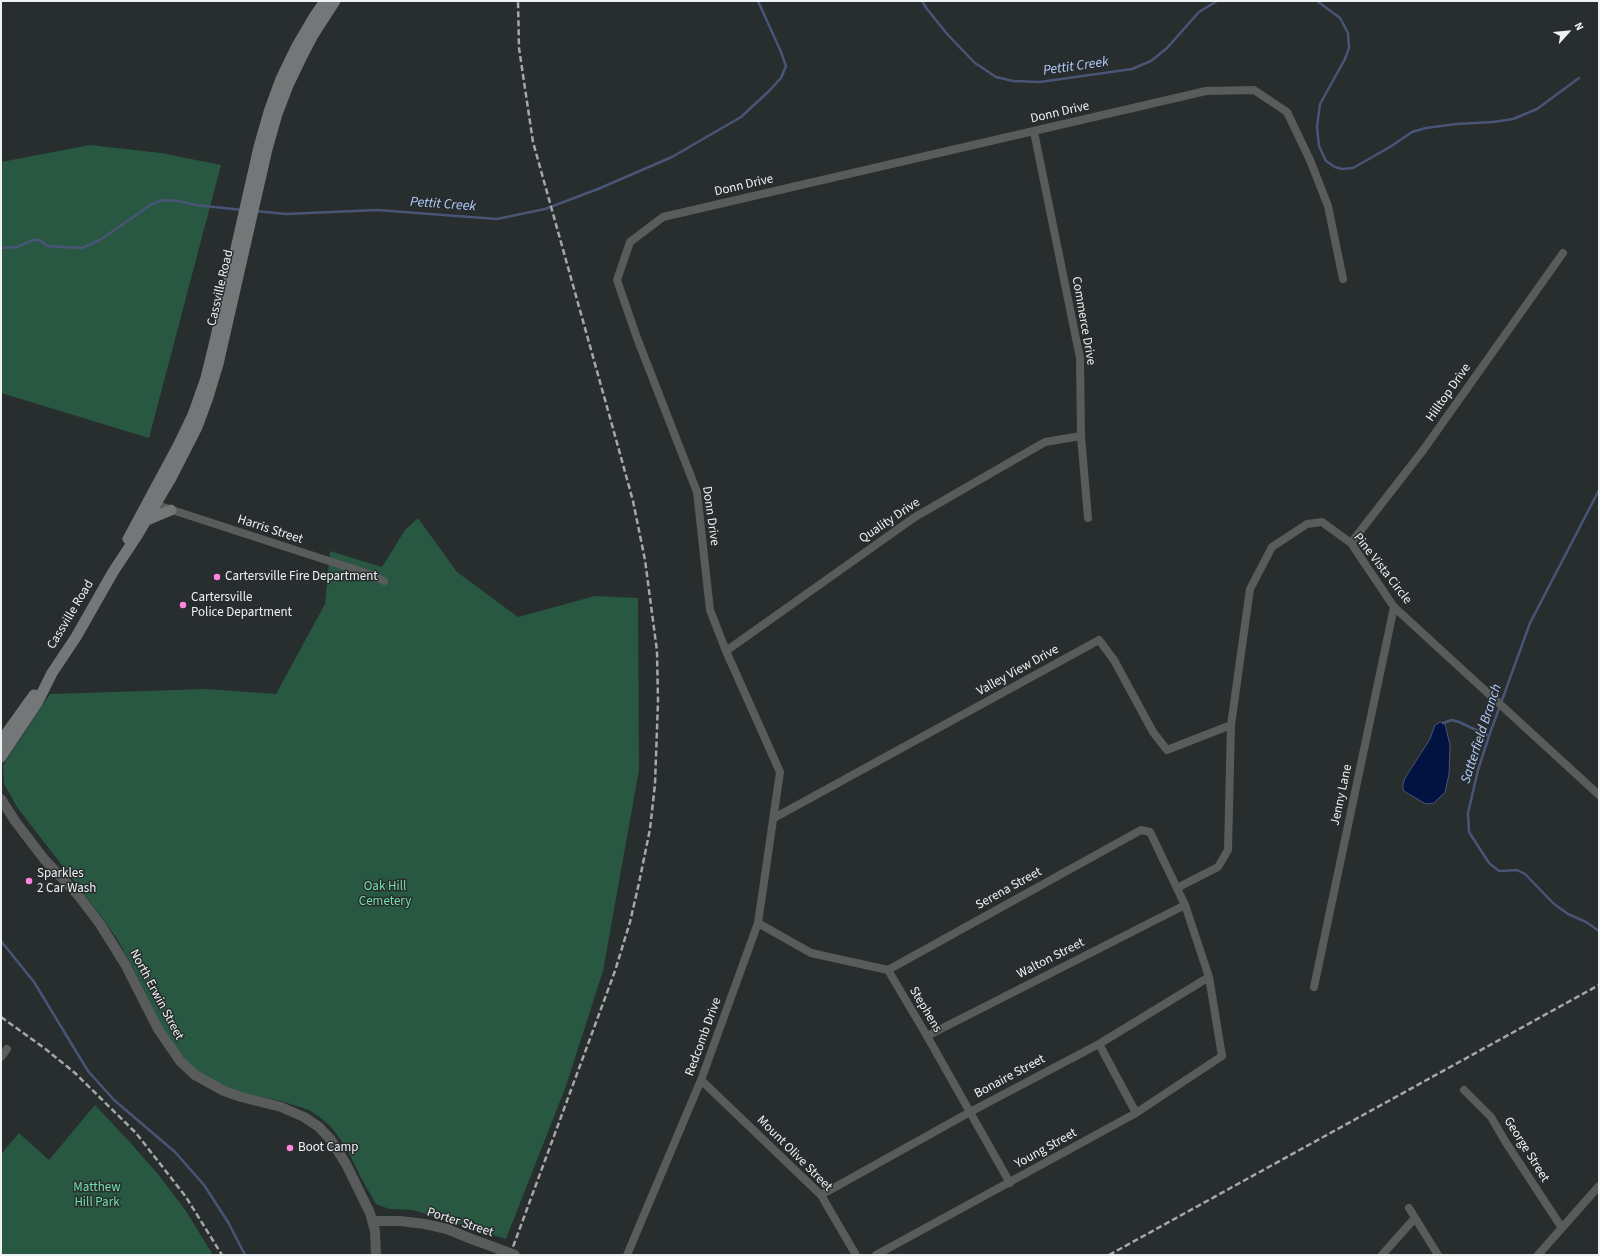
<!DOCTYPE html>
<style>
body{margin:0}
#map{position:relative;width:1600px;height:1256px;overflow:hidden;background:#282d2e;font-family:"Source Sans 3",sans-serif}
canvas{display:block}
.frame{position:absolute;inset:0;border:2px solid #eff2f3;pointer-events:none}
.north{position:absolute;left:1548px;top:12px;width:40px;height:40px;-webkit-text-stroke:3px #282d2e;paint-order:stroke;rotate:63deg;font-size:11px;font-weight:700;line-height:16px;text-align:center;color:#eff2f3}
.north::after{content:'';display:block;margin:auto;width:14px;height:18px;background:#eff2f3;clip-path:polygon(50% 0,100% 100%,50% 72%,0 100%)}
</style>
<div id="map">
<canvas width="1600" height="1256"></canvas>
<div class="frame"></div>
<div class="north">N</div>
</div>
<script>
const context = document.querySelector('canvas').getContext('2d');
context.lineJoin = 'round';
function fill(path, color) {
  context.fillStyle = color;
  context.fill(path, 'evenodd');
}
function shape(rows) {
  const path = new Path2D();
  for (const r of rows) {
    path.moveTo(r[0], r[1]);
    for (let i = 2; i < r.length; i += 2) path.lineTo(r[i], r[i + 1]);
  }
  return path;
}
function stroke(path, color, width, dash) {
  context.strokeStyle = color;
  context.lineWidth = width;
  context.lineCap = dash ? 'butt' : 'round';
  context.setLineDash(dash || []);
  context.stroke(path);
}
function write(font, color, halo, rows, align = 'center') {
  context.font = font + ' "Source Sans 3",sans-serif';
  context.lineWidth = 3;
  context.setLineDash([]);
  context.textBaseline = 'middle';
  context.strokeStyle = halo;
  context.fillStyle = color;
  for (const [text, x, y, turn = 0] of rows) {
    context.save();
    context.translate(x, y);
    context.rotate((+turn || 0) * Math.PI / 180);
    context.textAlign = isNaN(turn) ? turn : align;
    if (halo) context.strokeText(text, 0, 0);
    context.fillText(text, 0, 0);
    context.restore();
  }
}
const green = shape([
 [90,145,161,153,221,165,149,438,1,393,1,162],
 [418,518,457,572,518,617,595,596,638,598,639,770,603,971,566,1086,506,1239,413,1210,389,1209,376,1204,361,1178,347,1149,333,1129,321,1118,309,1110,281,1101,237,1092,217,1084,199,1072,187,1062,166,1035,131,964,117,939,101,916,17,807,4,784,3,765,50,694,206,689,276,694,325,604,330,551,382,567,405,530],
 [95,1105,127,1139,158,1174,186,1211,213,1255,1,1255,1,1154,19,1133,49,1160]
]);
const water = shape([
 [1440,722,1445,724,1450,745,1449,774,1445,792,1434,803,1426,804,1407,793,1403,790,1403,784,1405,778,1430,739,1435,725,1440,722]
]);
const stream = shape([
 [922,1,927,9,948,35,975,63,996,77,1013,81,1040,82,1132,69,1151,61,1167,48,1199,12,1217,1],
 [1317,1,1340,18,1348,33,1349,48,1345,59,1320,104,1317,127,1319,146,1326,161,1335,167,1342,169,1353,168,1390,147,1412,132,1426,128,1456,124,1493,122,1513,119,1537,109,1579,78],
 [255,211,286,214,377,210,497,219,545,209,598,189,672,157,741,117,769,91,781,78,786,66,781,52,758,1],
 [1,248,17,247,33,240,40,240,47,246,82,248,100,240,152,204,163,200,178,201,196,205,242,210],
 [1599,490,1530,623,1489,736,1478,770,1468,813,1469,832,1489,863,1499,871,1517,870,1525,874,1554,904,1568,914,1586,922,1599,931],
 [1443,723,1452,720,1459,722,1489,736],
 [1,941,34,982,88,1071,114,1100,175,1152,204,1185,228,1222,245,1255]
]);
const minor = shape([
 [1034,132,1080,358,1081,436,1088,518],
 [151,501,163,507,372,575,384,581],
 [1351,543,1424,449,1563,253],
 [726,651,915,517,1045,442,1081,436],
 [774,818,1099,640,1114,660,1153,732,1167,750,1231,725],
 [1177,888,1218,867,1228,850,1231,725,1250,589,1272,547,1307,524,1322,522,1351,543,1394,607,1599,795],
 [758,923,811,953,888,970,927,1036,1010,1183],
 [1314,987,1394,607],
 [927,1036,1185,905],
 [1099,1044,1136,1113],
 [1,1057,7,1049],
 [701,1080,821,1195,856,1255],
 [1464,1090,1491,1117,1505,1141,1562,1228],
 [821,1195,970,1112,1099,1044,1209,977],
 [1409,1208,1438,1255],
 [627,1255,701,1080,758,923,780,772,726,651,710,610,697,492,637,338,617,280,630,242,663,217,1206,91,1254,90,1287,112,1310,160,1328,206,1343,279],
 [876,1255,1136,1113,1222,1056,1209,977,1185,905,1150,832,1141,830,888,970],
 [1382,1255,1414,1219],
 [1538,1255,1599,1186]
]);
const tertiary = shape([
 [1,799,15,821,44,859,78,895,100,924,125,964,158,1029,180,1061,195,1075,224,1091,241,1097,281,1107,304,1117,319,1127,331,1140,346,1164,370,1213,375,1231,376,1255],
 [373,1221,400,1221,425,1224,447,1229,469,1238]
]);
const secondary = shape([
 [147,520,171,510],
 [128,539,179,444,193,415,206,378,215,341,259,147,269,112,281,79,297,46,314,17,325,1],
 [1,741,34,695],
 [1,757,37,703,52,673,76,637,113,572,138,534,171,478,197,427,208,397,218,364,267,149,277,114,288,85,301,58,313,35,335,1]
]);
const rail = shape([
 [1,1017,43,1047,75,1073,136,1133,186,1197,222,1255],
 [510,1255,615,971,630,922,639,883,650,829,655,784,658,701,657,651,645,560,633,501,619,450,533,142,519,48,518,1],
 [1109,1255,1599,985]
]);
const tertiaryBridge = shape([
 [469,1238,515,1255]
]);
const markers = [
 [217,577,4,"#ff85df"],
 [183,605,4,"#ff85df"],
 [29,881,4,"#ff85df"],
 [290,1148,4,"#ff85df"]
];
const streetNames = [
 ["Donn Drive",1060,113,-13],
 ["Donn Drive",744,186,-13],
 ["Cassville Road",221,288,-77],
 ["Commerce Drive",1083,321,80],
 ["Hilltop Drive",1449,393,-55],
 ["Donn Drive",710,516,82],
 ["Quality Drive",890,521,-34],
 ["Harris Street",270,530,18],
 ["Pine Vista Circle",1382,569,52],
 ["Cassville Road",71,615,-59],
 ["Valley View Drive",1018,671,-29],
 ["Jenny Lane",1342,795,-78],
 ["Serena Street",1009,889,-29],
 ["Walton Street",1051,959,-27],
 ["North Erwin Street",156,995,62],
 ["Stephens",925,1010,59],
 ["Redcomb Drive",704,1037,-70],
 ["Bonaire Street",1010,1077,-28],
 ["Young Street",1046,1149,-29],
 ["George Street",1526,1150,58],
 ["Mount Olive Street",794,1154,45],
 ["Porter Street",460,1223,18]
];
const poiNames = [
 ["Cartersville Fire Department",225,577],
 ["Cartersville",191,598],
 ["Police Department",191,613],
 ["Sparkles",37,874],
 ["2 Car Wash",37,889],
 ["Boot Camp",298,1148]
];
const parkNames = [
 ["Oak Hill",385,887],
 ["Cemetery",385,902],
 ["Matthew",97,1188],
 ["Hill Park",97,1203]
];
const waterNames = [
 ["Pettit Creek",1076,67,-8],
 ["Pettit Creek",443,205,4],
 ["Satterfield Branch",1482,734,-72]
];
fill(green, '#285742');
fill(water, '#021241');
stroke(water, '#495576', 1);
stroke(stream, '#495576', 2.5);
stroke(minor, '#5a5c5c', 8);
stroke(tertiary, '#5a5c5c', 10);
stroke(secondary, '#747777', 11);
stroke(rail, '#a4a8a9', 2.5, [6, 3]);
stroke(tertiaryBridge, '#5a5c5c', 10);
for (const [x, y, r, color] of markers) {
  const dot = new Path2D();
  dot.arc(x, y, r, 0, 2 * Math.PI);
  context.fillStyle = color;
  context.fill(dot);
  stroke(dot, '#282d2e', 1.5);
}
write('13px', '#eff2f3', '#282d2e', streetNames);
write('13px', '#eff2f3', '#282d2e', poiNames, 'left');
write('13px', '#71deae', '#282d2e', parkNames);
write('italic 14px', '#b3cdfe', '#282d2e', waterNames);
</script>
